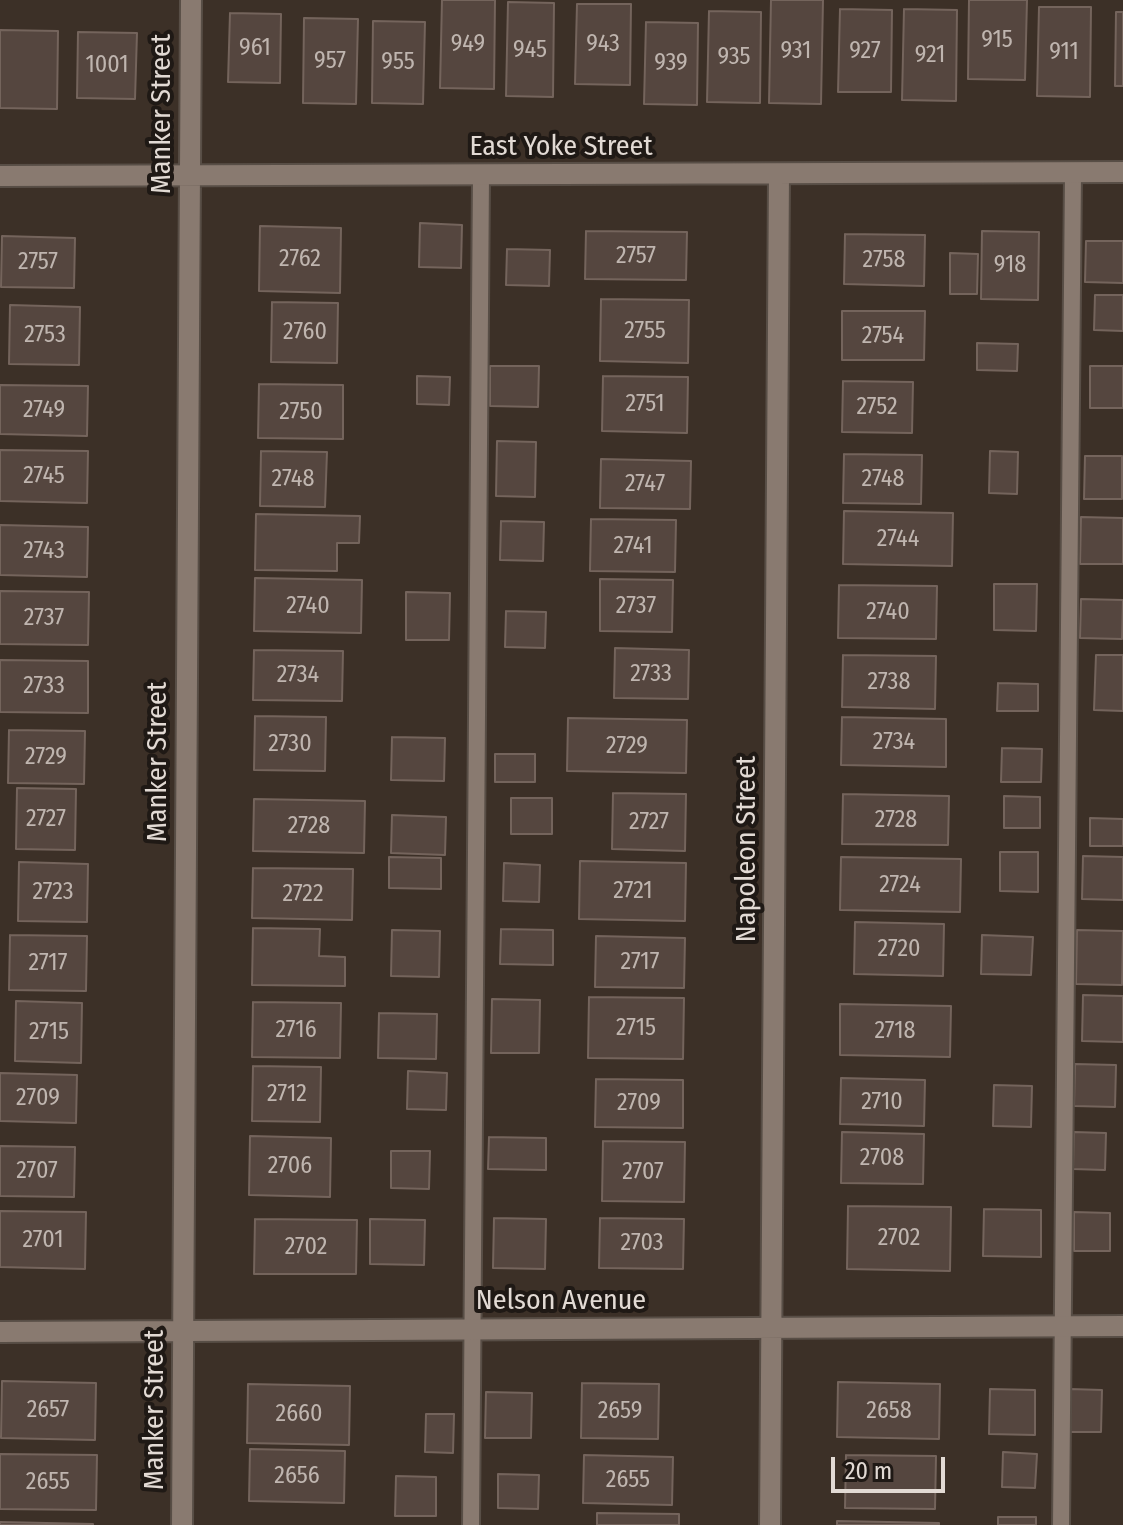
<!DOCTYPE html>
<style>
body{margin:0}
#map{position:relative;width:1123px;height:1525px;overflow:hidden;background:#3c3027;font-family:"Fira Sans Condensed",sans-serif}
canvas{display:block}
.scale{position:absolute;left:831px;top:1457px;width:114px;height:36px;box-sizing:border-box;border:4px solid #e2dad4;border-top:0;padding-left:10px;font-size:24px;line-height:28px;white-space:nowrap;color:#e2dad4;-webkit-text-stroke:6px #1f1915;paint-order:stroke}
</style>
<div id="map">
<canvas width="1123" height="1525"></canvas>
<div class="scale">20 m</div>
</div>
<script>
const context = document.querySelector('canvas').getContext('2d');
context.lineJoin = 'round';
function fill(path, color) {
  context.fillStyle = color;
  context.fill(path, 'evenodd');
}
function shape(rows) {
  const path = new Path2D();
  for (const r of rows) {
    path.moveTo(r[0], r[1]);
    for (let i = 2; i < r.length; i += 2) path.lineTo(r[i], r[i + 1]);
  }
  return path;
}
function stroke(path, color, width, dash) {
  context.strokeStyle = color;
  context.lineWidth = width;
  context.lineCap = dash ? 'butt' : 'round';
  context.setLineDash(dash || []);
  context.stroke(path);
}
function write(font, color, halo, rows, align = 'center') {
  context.font = font + ' "Fira Sans Condensed",sans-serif';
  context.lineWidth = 8;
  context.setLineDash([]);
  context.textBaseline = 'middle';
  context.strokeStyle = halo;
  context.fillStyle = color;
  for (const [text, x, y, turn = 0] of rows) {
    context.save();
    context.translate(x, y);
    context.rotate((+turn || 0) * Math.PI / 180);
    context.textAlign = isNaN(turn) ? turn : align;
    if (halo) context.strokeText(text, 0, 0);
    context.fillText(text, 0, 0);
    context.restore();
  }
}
const building = shape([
 [442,0,495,0,494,89,440,88,442,0],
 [771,0,823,0,821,104,769,103,771,0],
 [969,0,1027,0,1025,80,968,79,969,0],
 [508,2,554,3,553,97,506,96,508,2],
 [577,4,631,4,630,85,575,84,577,4],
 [1039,7,1091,7,1090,97,1037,96,1039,7],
 [840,9,892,10,891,92,838,92,840,9],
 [904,9,957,10,956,101,902,100,904,9],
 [709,11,761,12,760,103,707,102,709,11],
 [1116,12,1123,12,1123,86,1115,86,1116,12],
 [230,13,281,14,280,83,228,82,230,13],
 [304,18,358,19,356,104,303,103,304,18],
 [373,21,425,22,423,104,372,103,373,21],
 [646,22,698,23,697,105,644,104,646,22],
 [0,30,58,31,57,109,0,108,0,30],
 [78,32,137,33,135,99,77,98,78,32],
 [420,223,462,225,461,268,419,267,420,223],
 [260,226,341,228,340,293,259,291,260,226],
 [586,231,687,232,686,280,585,279,586,231],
 [982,231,1039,232,1038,300,981,299,982,231],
 [845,234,925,235,924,286,844,284,845,234],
 [2,236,75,238,74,288,1,287,2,236],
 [1086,241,1123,241,1123,283,1085,282,1086,241],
 [507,249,550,250,549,286,506,285,507,249],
 [950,253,978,254,977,294,950,294,950,253],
 [1095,295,1123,295,1123,331,1094,330,1095,295],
 [601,299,689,300,688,363,600,361,601,299],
 [272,302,338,303,337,363,271,362,272,302],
 [10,305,80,307,79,365,9,364,10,305],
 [842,311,925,311,924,360,842,360,842,311],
 [977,343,1018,344,1017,371,977,370,977,343],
 [490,366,539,366,538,407,490,406,490,366],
 [1090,366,1123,366,1123,408,1090,408,1090,366],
 [417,376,450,377,449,405,417,404,417,376],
 [603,376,688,377,687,433,602,431,603,376],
 [843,381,913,382,912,433,842,432,843,381],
 [259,384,343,385,343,439,258,438,259,384],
 [0,385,88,386,87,436,0,434,0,385],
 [497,441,536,442,535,497,496,496,497,441],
 [0,450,88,451,87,503,0,501,0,450],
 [261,451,327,452,325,507,260,506,261,451],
 [990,451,1018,452,1017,494,989,493,990,451],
 [844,454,922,455,921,504,843,503,844,454],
 [1085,456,1122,456,1122,499,1084,499,1085,456],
 [601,459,691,461,690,509,600,508,601,459],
 [844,511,953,513,952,566,843,564,844,511],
 [256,514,360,516,359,543,337,543,337,571,255,570,256,514],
 [1081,517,1123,518,1123,564,1080,564,1081,517],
 [591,519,676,520,675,572,590,571,591,519],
 [501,521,544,522,543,561,500,560,501,521],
 [0,525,88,527,87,577,0,575,0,525],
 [255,578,362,580,361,633,254,631,255,578],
 [600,579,673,580,672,632,600,631,600,579],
 [994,584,1037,584,1036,631,994,630,994,584],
 [839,585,937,586,936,639,838,638,839,585],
 [0,591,89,592,88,645,0,644,0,591],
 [406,592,450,593,449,640,406,640,406,592],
 [1081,599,1123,600,1122,639,1080,638,1081,599],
 [506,611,546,612,545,648,505,647,506,611],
 [615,648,689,650,688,699,614,698,615,648],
 [254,650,343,651,342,701,253,700,254,650],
 [843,655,936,656,935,709,842,707,843,655],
 [1096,655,1123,655,1123,711,1094,710,1096,655],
 [0,660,88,661,88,713,0,712,0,660],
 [998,683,1038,684,1038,711,997,711,998,683],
 [255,716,326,717,325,771,254,770,255,716],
 [842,717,946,719,946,767,841,765,842,717],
 [568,718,687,720,686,773,567,771,568,718],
 [9,730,85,731,84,784,8,783,9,730],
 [392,737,445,738,444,781,391,780,392,737],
 [1002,748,1042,749,1041,782,1001,782,1002,748],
 [495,754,535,754,535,782,495,782,495,754],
 [17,788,76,789,75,850,16,849,17,788],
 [613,793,686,794,685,851,612,849,613,793],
 [843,794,949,796,948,845,842,844,843,794],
 [1004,796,1040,797,1040,828,1004,828,1004,796],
 [511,798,552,798,552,834,511,834,511,798],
 [254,799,365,801,364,853,253,851,254,799],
 [392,815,446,817,445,855,391,853,392,815],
 [1090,818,1123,819,1123,846,1090,846,1090,818],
 [1000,852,1038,852,1038,892,1000,891,1000,852],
 [1083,856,1123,857,1123,900,1082,899,1083,856],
 [389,857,441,858,441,889,389,888,389,857],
 [841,857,961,859,960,912,840,910,841,857],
 [580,861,686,863,685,921,579,919,580,861],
 [19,862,88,864,87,922,18,921,19,862],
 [504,863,540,865,539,902,503,901,504,863],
 [253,868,353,869,352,920,252,918,253,868],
 [855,922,944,924,943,976,854,974,855,922],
 [253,928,320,929,319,956,345,957,345,986,252,985,253,928],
 [501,929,553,930,553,965,500,964,501,929],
 [392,930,440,931,439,977,391,976,392,930],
 [1077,930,1123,931,1122,985,1076,984,1077,930],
 [10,935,87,936,86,991,9,990,10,935],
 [982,935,1033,937,1031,975,981,974,982,935],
 [596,936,685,938,684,988,595,987,596,936],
 [1083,995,1123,996,1123,1042,1082,1041,1083,995],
 [589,997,684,998,683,1059,588,1058,589,997],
 [492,999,540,1000,539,1053,491,1053,492,999],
 [16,1001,82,1003,81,1063,15,1061,16,1001],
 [253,1002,341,1003,340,1058,252,1057,253,1002],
 [840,1004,951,1006,950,1057,840,1055,840,1004],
 [379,1013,437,1014,436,1059,378,1058,379,1013],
 [1075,1064,1116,1065,1115,1107,1074,1106,1075,1064],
 [253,1066,321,1067,320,1122,252,1121,253,1066],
 [408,1071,447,1073,446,1110,407,1109,408,1071],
 [0,1073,77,1075,76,1123,0,1121,0,1073],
 [841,1078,925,1080,924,1126,840,1124,841,1078],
 [596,1079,683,1080,683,1128,595,1127,596,1079],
 [994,1085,1032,1086,1031,1127,993,1126,994,1085],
 [842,1132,924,1134,923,1184,841,1183,842,1132],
 [1074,1132,1106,1133,1105,1170,1073,1169,1074,1132],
 [250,1136,331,1138,330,1197,249,1195,250,1136],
 [489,1137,546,1138,546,1170,488,1169,489,1137],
 [603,1141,685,1142,684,1202,602,1201,603,1141],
 [0,1146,75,1147,74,1197,0,1196,0,1146],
 [391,1151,430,1151,429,1189,391,1188,391,1151],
 [848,1206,951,1207,950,1271,847,1269,848,1206],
 [984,1209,1041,1210,1041,1257,983,1256,984,1209],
 [0,1211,86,1212,85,1269,0,1267,0,1211],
 [1074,1212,1110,1213,1110,1251,1074,1251,1074,1212],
 [494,1218,546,1219,545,1269,493,1268,494,1218],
 [600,1218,684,1219,683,1269,599,1268,600,1218],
 [255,1219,357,1220,356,1274,254,1274,255,1219],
 [370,1219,425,1220,424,1265,370,1264,370,1219],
 [2,1381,96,1383,95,1440,1,1438,2,1381],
 [838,1382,940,1384,939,1439,837,1437,838,1382],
 [582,1383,659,1384,658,1439,581,1438,582,1383],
 [248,1384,350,1386,349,1445,247,1443,248,1384],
 [990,1389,1035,1390,1035,1435,989,1434,990,1389],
 [1070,1389,1102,1390,1101,1432,1069,1432,1070,1389],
 [486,1392,532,1393,531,1438,485,1438,486,1392],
 [426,1414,454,1414,453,1453,425,1452,426,1414],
 [250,1449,345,1451,344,1503,249,1501,250,1449],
 [1003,1452,1037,1454,1035,1488,1002,1487,1003,1452],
 [0,1454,97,1455,96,1510,0,1509,0,1454],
 [584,1455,673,1457,672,1505,583,1503,584,1455],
 [846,1455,936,1456,935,1509,845,1508,846,1455],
 [498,1474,539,1475,538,1509,498,1508,498,1474],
 [396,1476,436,1477,436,1516,395,1516,396,1476],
 [597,1513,679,1514,679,1525,597,1525,597,1513],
 [998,1517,1036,1517,1036,1525,998,1525,998,1517],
 [837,1521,939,1523,939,1525,837,1525,837,1521],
 [0,1522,93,1524,93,1525,0,1525,0,1522]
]);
const service = shape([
 [471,1525,481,175],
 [1061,1525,1073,173]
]);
const minor = shape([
 [0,176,1123,172],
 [0,1332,1123,1326],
 [182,1525,191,0],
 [770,1525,779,174]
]);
const numberNames = [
 ["915",997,40],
 ["949",468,44],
 ["943",603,44],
 ["961",255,48],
 ["945",530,50],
 ["931",796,51],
 ["927",865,51],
 ["911",1064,52],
 ["921",930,55],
 ["935",734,57],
 ["957",330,61],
 ["955",398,62],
 ["939",671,63],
 ["1001",107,65],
 ["2757",636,256],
 ["2762",300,259],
 ["2758",884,260],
 ["2757",38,262],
 ["918",1010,265],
 ["2755",645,331],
 ["2760",305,332],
 ["2753",45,335],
 ["2754",883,336],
 ["2751",645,404],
 ["2752",877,407],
 ["2749",44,410],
 ["2750",301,412],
 ["2745",44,476],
 ["2748",293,479],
 ["2748",883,479],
 ["2747",645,484],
 ["2744",898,539],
 ["2741",633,546],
 ["2743",44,551],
 ["2740",308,606],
 ["2737",636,606],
 ["2740",888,612],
 ["2737",44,618],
 ["2733",651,674],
 ["2734",298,675],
 ["2738",889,682],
 ["2733",44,686],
 ["2734",894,742],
 ["2730",290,744],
 ["2729",627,746],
 ["2729",46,757],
 ["2727",46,819],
 ["2728",896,820],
 ["2727",649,822],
 ["2728",309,826],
 ["2724",900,885],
 ["2721",633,891],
 ["2723",53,892],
 ["2722",303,894],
 ["2720",899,949],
 ["2717",640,962],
 ["2717",48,963],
 ["2715",636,1028],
 ["2716",296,1030],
 ["2718",895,1031],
 ["2715",49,1032],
 ["2712",287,1094],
 ["2709",38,1098],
 ["2710",882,1102],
 ["2709",639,1103],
 ["2708",882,1158],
 ["2706",290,1166],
 ["2707",37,1171],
 ["2707",643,1172],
 ["2702",899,1238],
 ["2701",43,1240],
 ["2703",642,1243],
 ["2702",306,1247],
 ["2657",48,1410],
 ["2659",620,1411],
 ["2658",889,1411],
 ["2660",299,1414],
 ["2656",297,1476],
 ["2655",628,1480],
 ["2655",48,1482]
];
const streetNames = [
 ["Manker Street",162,114,-90],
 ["East Yoke Street",561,147],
 ["Manker Street",158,762,-90],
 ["Napoleon Street",747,849,-90],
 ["Nelson Avenue",561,1301],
 ["Manker Street",155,1410,-90]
];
fill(building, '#55463f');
stroke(building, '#74645c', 2);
stroke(service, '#584e46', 20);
stroke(minor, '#584e46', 24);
stroke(service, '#897a70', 16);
stroke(minor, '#897a70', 20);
write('24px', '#bfb5af', null, numberNames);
write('28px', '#e2dad4', '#1f1915', streetNames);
</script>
